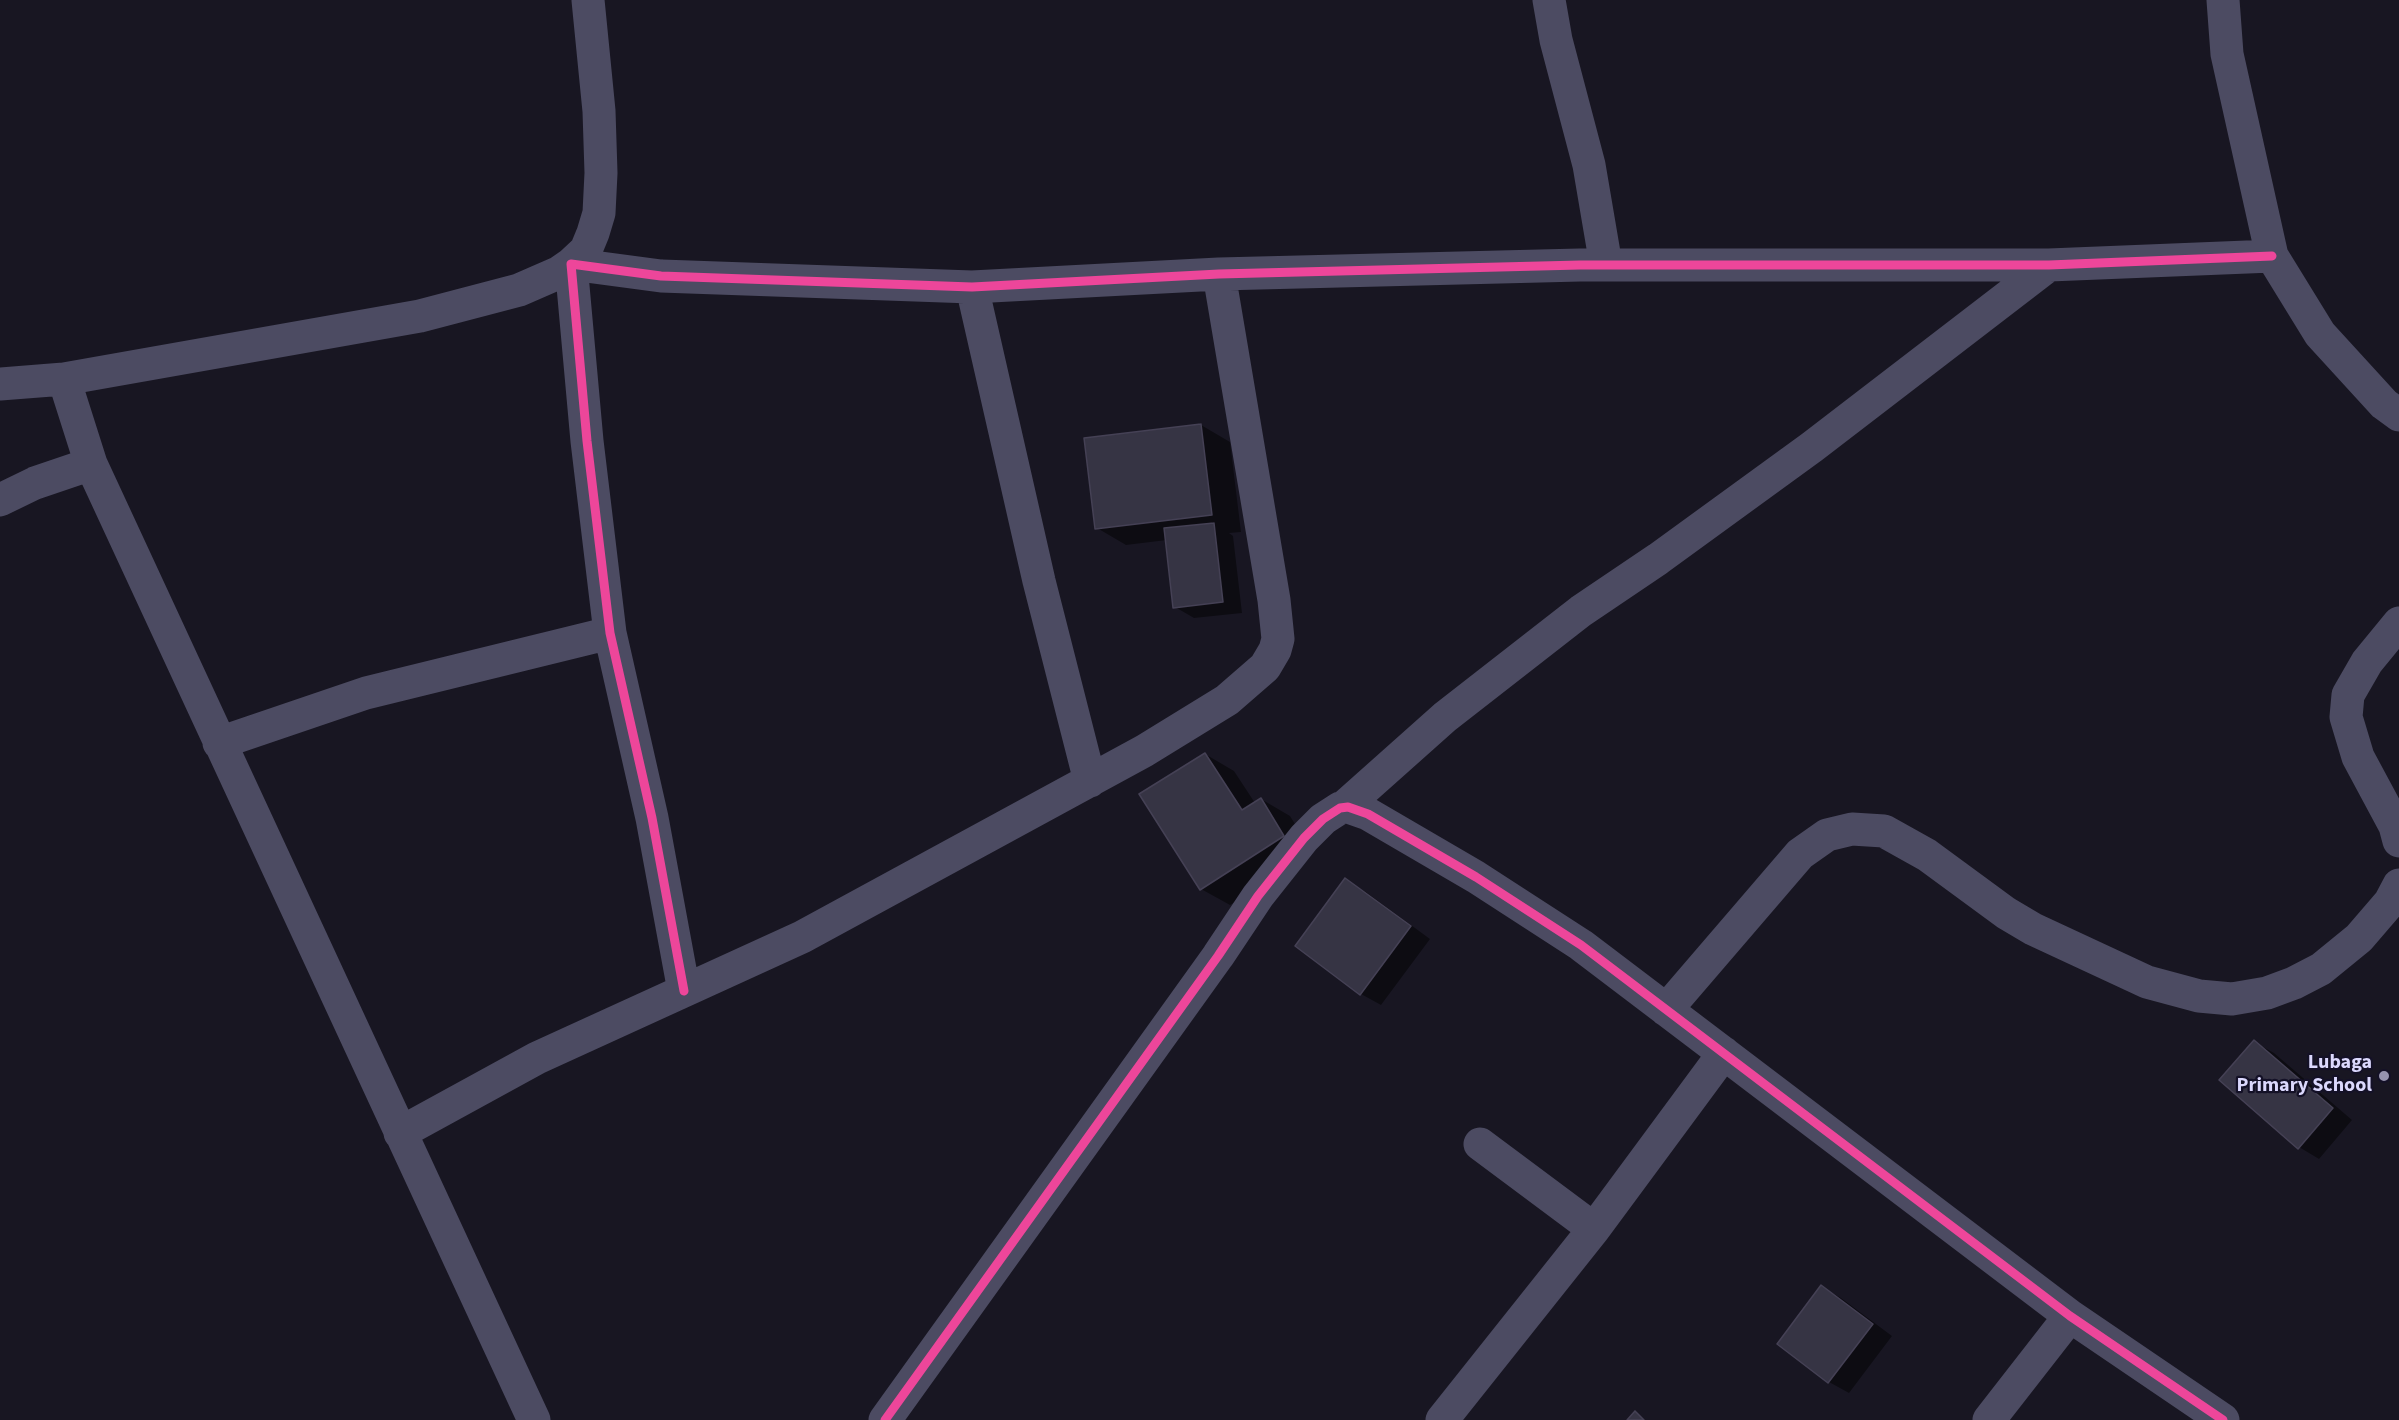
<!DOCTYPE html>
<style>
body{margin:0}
canvas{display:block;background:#181622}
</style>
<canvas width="2399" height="1420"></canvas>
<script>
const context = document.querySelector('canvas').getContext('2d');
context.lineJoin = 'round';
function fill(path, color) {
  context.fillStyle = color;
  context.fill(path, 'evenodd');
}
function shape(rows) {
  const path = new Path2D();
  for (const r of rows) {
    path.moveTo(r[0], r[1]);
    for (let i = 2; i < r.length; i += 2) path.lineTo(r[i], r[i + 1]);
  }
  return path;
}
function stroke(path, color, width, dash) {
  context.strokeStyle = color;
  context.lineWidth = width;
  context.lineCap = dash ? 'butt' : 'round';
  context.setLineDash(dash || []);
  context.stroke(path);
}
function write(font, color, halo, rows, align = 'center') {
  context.font = font + ' "Source Sans 3",sans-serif';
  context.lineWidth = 4.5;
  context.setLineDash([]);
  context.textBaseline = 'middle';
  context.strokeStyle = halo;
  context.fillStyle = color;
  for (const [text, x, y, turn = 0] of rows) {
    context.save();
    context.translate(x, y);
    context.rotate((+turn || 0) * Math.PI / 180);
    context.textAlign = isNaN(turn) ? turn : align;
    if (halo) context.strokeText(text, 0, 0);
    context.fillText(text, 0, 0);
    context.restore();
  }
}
const shadow = shape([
 [1201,425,1230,442,1241,532,1229,533,1233,536,1242,613,1194,618,1175,607,1167,540,1126,545,1097,528],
 [1205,754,1234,771,1255,803,1261,799,1290,816,1313,853,1230,905,1201,889],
 [1346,880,1366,892,1430,939,1381,1005,1361,994,1297,946],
 [2254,1042,2274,1053,2352,1120,2319,1159,2299,1147],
 [1822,1287,1841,1298,1892,1336,1849,1393,1829,1382,1779,1344]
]);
const building = shape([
 [1201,424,1212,515,1095,529,1084,438,1201,424],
 [1214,523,1223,602,1173,608,1164,528,1214,523],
 [1205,753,1242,810,1261,798,1284,836,1200,890,1139,794,1205,753],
 [1345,878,1411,926,1360,995,1295,946,1345,878],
 [2254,1040,2333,1108,2298,1149,2219,1080,2254,1040],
 [1821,1285,1873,1324,1828,1383,1777,1344,1821,1285],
 [1635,1411,1644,1420,1627,1420,1635,1411]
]);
const minor = shape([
 [1549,0,1556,40,1589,165,1606,265],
 [2223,0,2227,54,2272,256,2320,334,2384,404,2399,415],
 [972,287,1039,581,1090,781],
 [64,379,91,464,534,1420],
 [0,384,64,379,420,316,519,290,558,273,571,264,586,250,593,233,599,213,601,173,599,111,588,0],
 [0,500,35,483,91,464],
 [2399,623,2367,662,2348,695,2346,717,2358,757,2395,826,2399,841],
 [219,743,366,693,610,633],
 [1344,807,1445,717,1581,611,1658,559,1812,447,2049,265],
 [684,991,652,818,610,633,587,441,571,264,661,276,972,287,1219,274,1580,265,2049,265,2272,256],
 [1666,1010,1800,854,1827,835,1852,829,1884,831,1927,855,2006,913,2033,929,2147,982,2199,996,2232,999,2267,993,2294,983,2321,969,2359,938,2390,902,2399,885],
 [400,1133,537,1058,802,937,1144,751,1227,700,1265,667,1275,650,1278,639,1274,600,1219,274],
 [1480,1144,1594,1229],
 [885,1420,1218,956,1258,896,1304,838,1323,819,1340,808,1348,807,1368,814,1476,877,1581,945,2070,1316,2223,1420],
 [1442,1420,1594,1229,1724,1053],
 [1989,1420,2070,1316]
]);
const cycleway = shape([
 [684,991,652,818,610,633,587,441,571,264,661,276,972,287,1219,274,1580,265,2049,265,2272,256],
 [885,1420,1218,956,1258,896,1304,838,1323,819,1340,808,1348,807,1368,814,1476,877,1581,945,2070,1316,2223,1420]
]);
const markers = [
 [2384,1076,6,"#9794b0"]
];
const poiNames = [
 ["Lubaga",2372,1064],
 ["Primary School",2372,1087]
];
fill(shadow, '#0007');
fill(building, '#363444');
stroke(building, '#454155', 1.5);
stroke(minor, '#4c4b62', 33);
stroke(cycleway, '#ed469a', 9);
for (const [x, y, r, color] of markers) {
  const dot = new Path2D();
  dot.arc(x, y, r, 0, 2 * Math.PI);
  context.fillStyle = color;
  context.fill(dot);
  stroke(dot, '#141127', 2);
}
write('bold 20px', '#dbd8fd', '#141127', poiNames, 'right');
</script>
